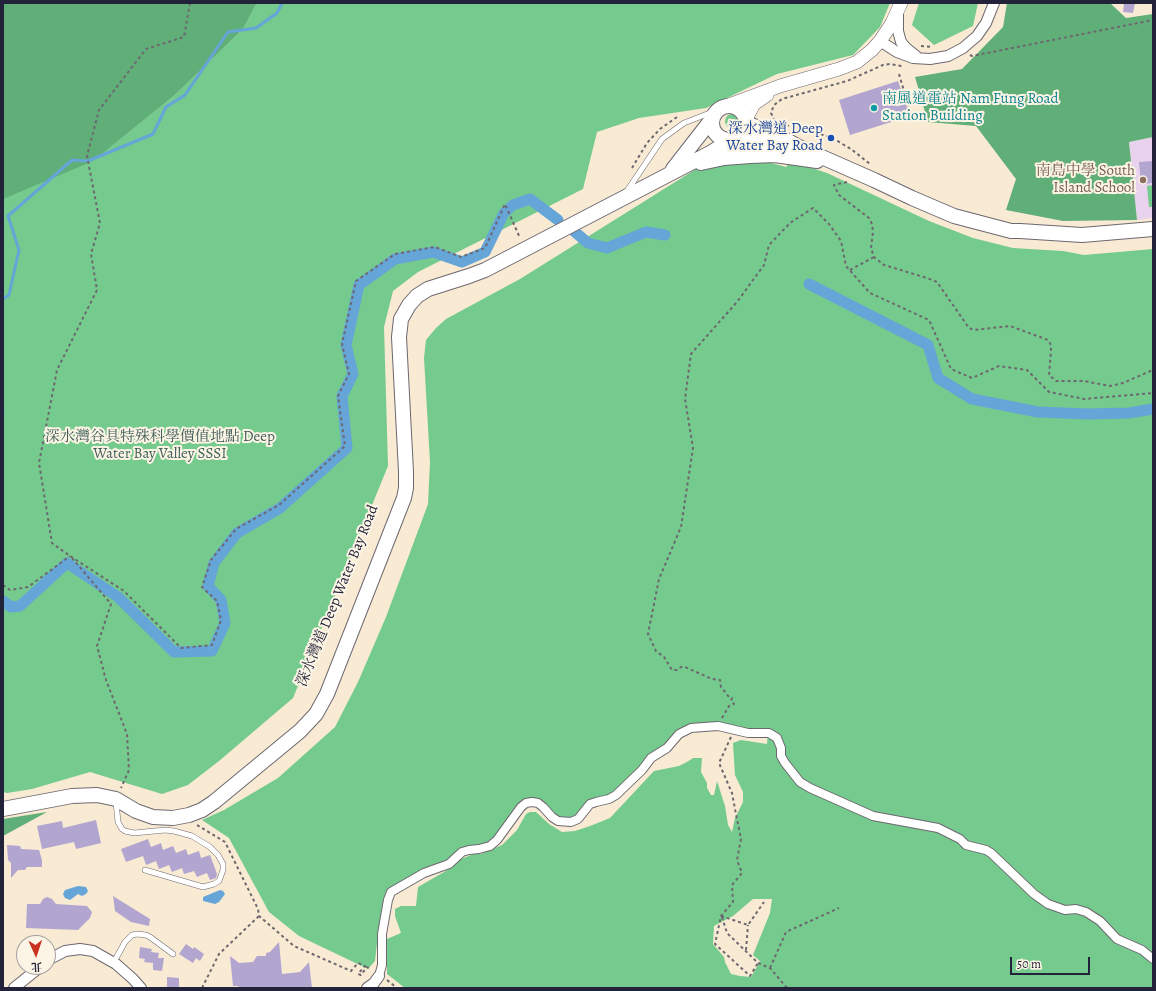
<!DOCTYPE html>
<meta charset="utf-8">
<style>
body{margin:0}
#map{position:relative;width:1156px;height:991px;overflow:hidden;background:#f8ead3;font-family:Alegreya,"Noto Serif TC",serif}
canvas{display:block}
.frame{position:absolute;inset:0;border:4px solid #22223b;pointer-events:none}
.north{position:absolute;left:16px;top:935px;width:40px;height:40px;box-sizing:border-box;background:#fcf5e5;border:1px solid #a5a1a1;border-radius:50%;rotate:177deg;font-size:11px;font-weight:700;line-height:16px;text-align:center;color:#22223b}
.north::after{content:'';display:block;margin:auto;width:14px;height:18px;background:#c8321e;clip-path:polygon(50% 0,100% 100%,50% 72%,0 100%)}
.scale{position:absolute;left:1010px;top:957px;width:80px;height:18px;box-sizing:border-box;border:2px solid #22223b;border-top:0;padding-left:5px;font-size:12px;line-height:14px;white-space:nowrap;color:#22223b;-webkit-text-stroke:3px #fcf5e5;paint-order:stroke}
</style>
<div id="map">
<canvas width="1156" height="991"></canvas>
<div class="frame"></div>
<div class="north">北</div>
<div class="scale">50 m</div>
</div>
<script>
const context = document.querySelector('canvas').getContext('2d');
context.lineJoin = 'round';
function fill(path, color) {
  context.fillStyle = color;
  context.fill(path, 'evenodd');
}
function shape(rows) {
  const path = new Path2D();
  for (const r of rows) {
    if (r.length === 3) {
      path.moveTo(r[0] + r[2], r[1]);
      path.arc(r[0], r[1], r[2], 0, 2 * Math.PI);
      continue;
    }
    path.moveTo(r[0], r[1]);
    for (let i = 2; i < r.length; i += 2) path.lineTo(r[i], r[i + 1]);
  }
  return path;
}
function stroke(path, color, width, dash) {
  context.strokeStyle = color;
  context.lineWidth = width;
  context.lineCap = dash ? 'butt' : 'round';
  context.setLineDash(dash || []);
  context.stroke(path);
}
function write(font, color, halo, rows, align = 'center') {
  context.font = font + ' Alegreya,"Noto Serif TC",serif';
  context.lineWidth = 4;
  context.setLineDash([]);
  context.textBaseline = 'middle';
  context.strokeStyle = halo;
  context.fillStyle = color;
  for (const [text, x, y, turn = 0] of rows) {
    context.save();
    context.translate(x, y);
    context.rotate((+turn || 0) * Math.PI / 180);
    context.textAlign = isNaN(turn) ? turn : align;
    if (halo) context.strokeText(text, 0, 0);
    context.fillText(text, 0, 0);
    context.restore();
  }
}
const built = shape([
 [1153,137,1153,218,1137,220,1129,142]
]);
const green = shape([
 [257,3,890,3,880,27,853,55,777,74,706,108,639,118,597,132,583,189,418,272,393,291,384,327,388,466,293,698,219,761,188,785,162,794,90,772,32,789,7,793,3,792,3,121,110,147,175,95,243,29],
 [919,3,978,3,973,26,934,45,912,25],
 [732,121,7],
 [761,160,786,167,790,162,806,166,827,173,929,221,973,238,1013,248,1063,251,1084,255,1153,249,1153,988,405,988,387,974,387,939,401,933,395,916,395,909,401,906,416,906,418,887,451,868,459,860,473,854,481,854,502,845,517,830,526,814,530,812,536,812,549,824,562,832,575,831,590,826,610,818,654,771,679,766,687,762,693,758,702,758,701,772,707,783,707,788,711,795,714,795,717,781,725,806,728,825,732,832,735,818,743,802,743,792,735,775,733,743,741,740,767,744,768,731,689,727,614,794,576,817,570,819,557,818,531,800,495,839,389,890,378,934,375,961,368,969,299,936,269,912,229,838,202,820,224,810,278,778,335,727,358,682,386,617,428,504,430,462,424,358,426,340,436,328,446,319,520,279,696,169],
 [753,899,772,899,770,913,753,955,760,961,751,977,740,976,731,974,725,962,724,957,713,944,714,926,733,916],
 [1153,185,1153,207,1149,207,1147,186]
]);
const forest = shape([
 [3,3,257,3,243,29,175,95,93,161,3,199],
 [1007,3,1110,3,1126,18,1153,14,1153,137,1129,142,1137,220,1063,221,1006,210,1016,179,976,126,928,122,915,77,962,69,1003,27],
 [47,812,3,836,3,819]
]);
const water = shape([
 [78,886,86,887,88,891,86,894,82,896,78,894,70,900,65,898,63,894,65,890],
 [220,890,223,891,225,894,219,902,215,904,203,901,203,897]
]);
const stream = shape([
 [3,299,9,295,19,250,8,216,72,160,88,161,153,134,166,107,185,95,228,32,256,28,277,13,282,3],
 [3,410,3,412]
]);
const canal = shape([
 [575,232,588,243,607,248,646,232,665,235],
 [809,284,928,345,938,378,972,399,1038,412,1088,414,1129,413,1153,409],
 [3,601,11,607,20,606,67,563,118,597,174,652,212,651,225,623,221,600,208,586,214,563,237,533,280,508,347,448,342,396,353,374,346,345,359,285,395,259,433,252,462,262,485,252,504,213,513,205,530,199,558,220]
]);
const building = shape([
 [1124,3,1135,3,1133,13,1123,12],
 [898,81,910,116,850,135,839,100],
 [1153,161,1153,183,1141,184,1139,162],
 [96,820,101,843,76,849,74,842,42,849,37,826,62,821,63,828],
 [148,839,151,847,161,843,163,850,173,846,176,853,186,849,188,855,199,851,201,858,210,855,217,874,216,878,210,880,207,873,197,877,194,871,184,874,182,868,172,872,169,865,159,869,156,861,146,865,143,856,126,862,121,849],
 [7,845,20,846,21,849,39,850,42,860,42,867,27,867,25,870,18,870,11,878,11,863,8,860],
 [113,896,150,919,149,926,131,922,115,911],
 [47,897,52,899,56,904,87,906,92,912,90,918,78,930,26,928,27,904,40,904,43,899],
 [279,942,282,974,300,972,309,962,312,988,240,988,238,986,233,986,230,956,239,963,253,962,257,956,266,956,266,953,270,952],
 [186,944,193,949,194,947,204,954,200,961,196,958,193,963,179,954],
 [140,947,152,949,151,952,159,953,158,958,164,958,162,971,153,970,153,963,144,962,145,959,139,958],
 [167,977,179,978,179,988,167,988]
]);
const path = shape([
 [190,3,184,37,146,49,99,110,87,156,100,223,91,254,97,290,57,370,39,463,52,543,70,556,124,591,181,648,212,645,221,620,217,601,202,587,211,560,236,529,279,505,345,446,338,396,349,374,342,344,356,281,395,254,435,247,461,257,485,248,505,204,520,238],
 [921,46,933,47],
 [970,55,972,56,1153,20],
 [899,74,911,115],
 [775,121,771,113,774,105,782,99,847,81,883,65,890,64,902,66],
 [786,125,810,130,834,139,851,149,870,164],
 [632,168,647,143,660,129,677,117],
 [847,182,834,185,839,195,869,218,872,224,873,232,871,248,874,257,884,265,927,278,937,282,969,328,974,330,1010,326,1048,340,1051,345,1051,351,1049,375,1056,381,1084,381,1110,386,1123,383,1153,370],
 [850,270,874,257],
 [72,558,111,604,97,646,106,680,127,734,129,770,121,788],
 [3,585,10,590,28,587,70,556],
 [722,718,729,706,734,704,731,701,732,698,729,697,721,687,720,680,712,679,685,667,681,667,677,670,672,670,664,657,656,651,648,634,659,579,681,527,693,448,685,399,691,354,737,302,764,265,769,245,790,223,813,208,829,224,841,241,846,266,870,293,929,320,951,369,972,378,999,366,1027,370,1049,392,1084,399,1153,393],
 [731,737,719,763,732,793,735,809,741,839,737,860,742,873,732,885,733,902,721,916,715,944,750,976,758,963],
 [197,825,225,842,258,909,259,916,294,946,351,971,358,963,365,966,358,974,361,975,367,967,371,970],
 [721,916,748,925,764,902],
 [722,917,727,933,758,963,770,968,787,988],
 [746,950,748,925],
 [770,968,786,932,839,908],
 [387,980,397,988],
 [202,988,219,954,259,916]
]);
const service = shape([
 [627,191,662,139,684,123,720,109],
 [116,802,118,822,122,829,125,831,134,833,165,830,174,831,192,836,210,847,218,855,223,864,223,870,219,881,214,884,203,887,145,870],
 [114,962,125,942,132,935,137,934,146,935,150,937,173,954]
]);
const pedestrian = shape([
 [379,976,382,965,382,934,388,900,391,892,424,873,449,864,462,852,469,850,479,849,490,846,497,840,521,807,526,803,532,802,538,803,543,807,552,817,558,821,571,822,578,819,590,804,596,802,609,799,616,795,642,770,651,758,667,748,679,734,691,728,704,727,718,726,748,733,769,733,777,738,781,748,781,756,785,763,800,782,810,788,873,816,938,828,960,839,966,845,986,850,991,853,1034,894,1048,904,1065,910,1076,909,1086,912,1100,921,1117,939,1142,950,1153,959]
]);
const minor = shape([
 [898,13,898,31,901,42,906,48,916,56],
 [880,41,897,52,913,58,930,59,948,56,963,48,977,36,986,23,994,3],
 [48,960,65,951,80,949,93,951,116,964,133,979,141,988],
 [14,988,40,967],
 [367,988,374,983,379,976]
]);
const tertiary = shape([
 [726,106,780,86,839,69,857,62,872,50,880,41,892,23,901,3],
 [746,119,754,104,767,95]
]);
const secondary = shape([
 [729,123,17],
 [746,123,777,135,799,147,874,180,912,198,954,216,1011,231,1020,231,1082,235,1153,229],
 [738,137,785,145],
 [701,163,724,158,750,156,775,155,817,161],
 [673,169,712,119],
 [3,809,72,796,97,795,116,799,136,811,153,817,173,818,189,815,202,810,214,802,300,731,316,714,327,694,404,498,406,488,406,472,399,337,401,319,409,305,417,296,428,289,469,276,485,270,710,153,733,139]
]);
const markers = [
 [874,108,4,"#0f9aa8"],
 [831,138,4,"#1a4fb4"],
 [1143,180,4,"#8d6e63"]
];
const cultureNames = [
 ["南風道電站 Nam Fung Road",882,99],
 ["Station Building",882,116]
];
const transitNames = [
 ["深水灣道 Deep",823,129],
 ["Water Bay Road",823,146]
];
const educationNames = [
 ["南島中學 South",1135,171],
 ["Island School",1135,188]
];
const parkNames = [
 ["深水灣谷具特殊科學價值地點 Deep",160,437],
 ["Water Bay Valley SSSI",160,454]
];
const streetNames = [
 ["深水灣道 Deep Water Bay Road",338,596,-68]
];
fill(built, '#e8d2ee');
fill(green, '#75ca8d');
fill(forest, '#60ae78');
fill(water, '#65a5d8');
stroke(stream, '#65a5d8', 3);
stroke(canal, '#65a5d8', 11);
fill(building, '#b2a5d0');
stroke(service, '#6d6870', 6);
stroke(pedestrian, '#6d6870', 10);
stroke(minor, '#6d6870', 12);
stroke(tertiary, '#6d6870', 14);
stroke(secondary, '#6d6870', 16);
stroke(path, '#6d6870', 2, [3, 3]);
stroke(service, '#fff', 5);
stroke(pedestrian, '#fff', 8);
stroke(minor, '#fff', 10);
stroke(tertiary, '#fff', 13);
stroke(secondary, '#fff', 14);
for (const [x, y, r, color] of markers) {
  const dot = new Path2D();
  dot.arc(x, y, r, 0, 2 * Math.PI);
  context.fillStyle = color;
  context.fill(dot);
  stroke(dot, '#fcf5e5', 1.5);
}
write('15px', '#0d838f', '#fcf5e5', cultureNames, 'left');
write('15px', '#164399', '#fcf5e5', transitNames, 'right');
write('15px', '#785e54', '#fcf5e5', educationNames, 'right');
write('15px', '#3f5d58', '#fcf5e5', parkNames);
write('15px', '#22223b', '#fcf5e5', streetNames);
</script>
